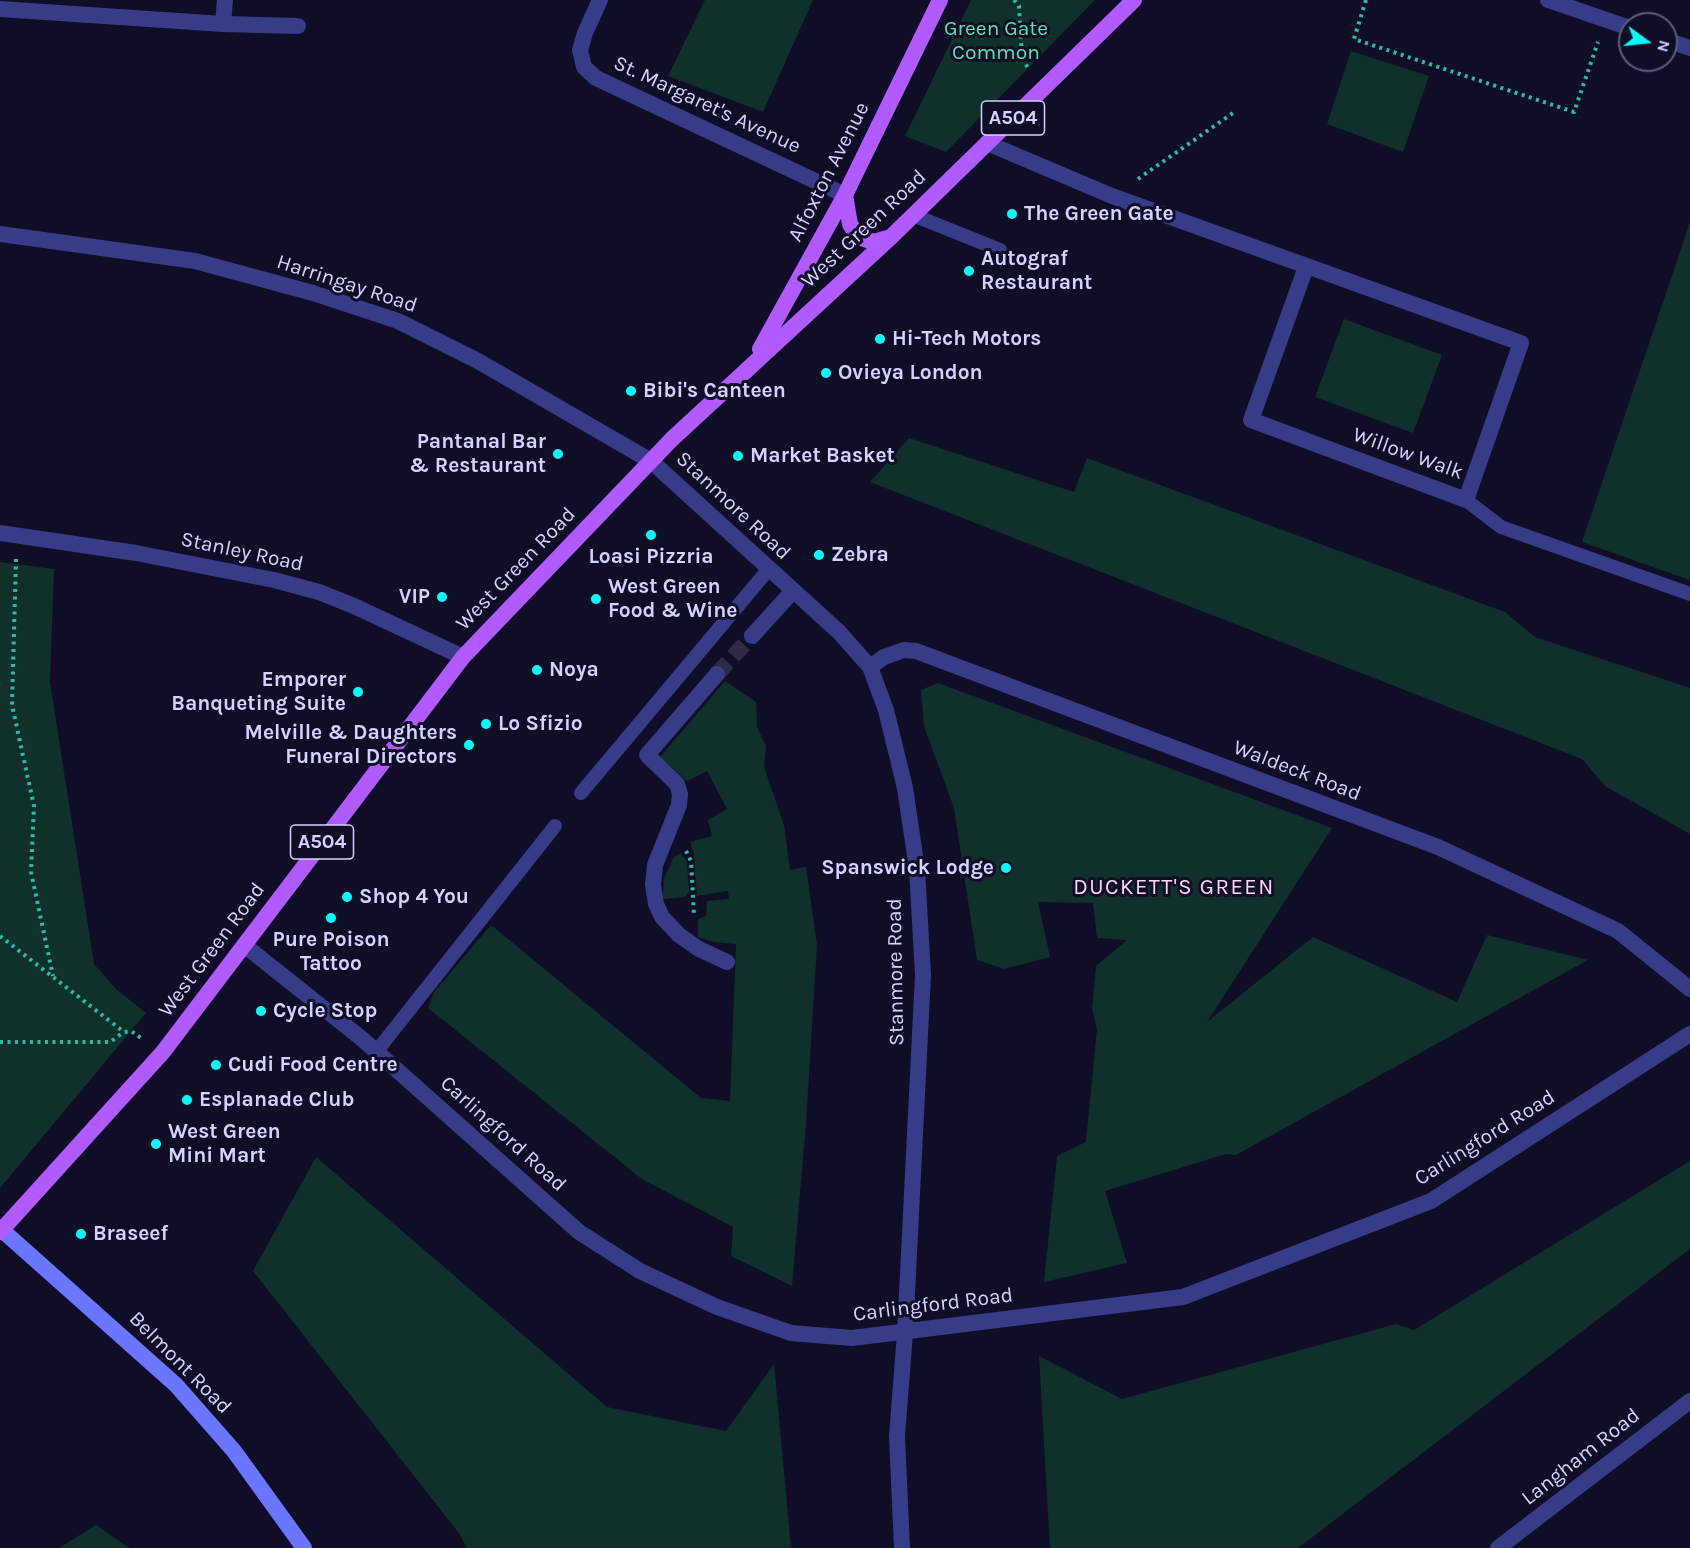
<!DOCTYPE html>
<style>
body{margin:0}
#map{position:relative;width:1690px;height:1548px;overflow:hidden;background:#0f0e26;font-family:Karla,sans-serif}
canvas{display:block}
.north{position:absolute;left:1618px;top:12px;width:60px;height:60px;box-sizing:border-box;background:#0f0e26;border:2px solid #5d5d7d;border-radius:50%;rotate:105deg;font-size:16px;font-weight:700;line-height:24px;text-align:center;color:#d3d3ff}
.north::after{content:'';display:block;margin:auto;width:21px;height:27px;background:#00fefc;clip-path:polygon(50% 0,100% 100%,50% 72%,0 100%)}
</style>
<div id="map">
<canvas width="1690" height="1548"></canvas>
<div class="north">N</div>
</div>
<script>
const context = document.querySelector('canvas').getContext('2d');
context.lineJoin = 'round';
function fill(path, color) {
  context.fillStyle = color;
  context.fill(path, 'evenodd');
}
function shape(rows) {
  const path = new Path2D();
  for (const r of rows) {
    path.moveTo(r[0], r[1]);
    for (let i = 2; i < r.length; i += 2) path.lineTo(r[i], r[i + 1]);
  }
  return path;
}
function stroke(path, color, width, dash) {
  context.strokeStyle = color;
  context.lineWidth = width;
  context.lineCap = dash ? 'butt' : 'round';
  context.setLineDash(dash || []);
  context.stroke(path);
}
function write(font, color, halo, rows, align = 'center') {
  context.font = font + ' Karla,sans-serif';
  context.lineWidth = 6;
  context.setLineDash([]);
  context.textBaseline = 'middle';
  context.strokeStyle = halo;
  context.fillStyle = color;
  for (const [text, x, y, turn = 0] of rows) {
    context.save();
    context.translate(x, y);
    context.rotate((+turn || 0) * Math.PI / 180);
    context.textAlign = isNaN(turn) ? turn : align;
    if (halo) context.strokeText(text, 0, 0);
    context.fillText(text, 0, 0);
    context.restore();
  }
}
const green = shape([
 [705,0,813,0,763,112,668,76],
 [971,0,1095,0,946,152,905,136],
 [1351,51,1429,76,1403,152,1327,124],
 [1690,222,1690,580,1582,542],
 [1344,319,1442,355,1413,433,1315,397],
 [909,438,1074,492,1087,458,1505,612,1535,637,1690,688,1690,834,1605,786,1582,759,870,482],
 [0,562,54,569,50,682,94,964,117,990,146,1013,0,1188],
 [725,681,756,702,757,727,766,746,764,767,784,825,790,870,806,867,817,945,806,1123,792,1286,731,1256,733,1227,642,1179,428,1008,434,992,491,925,701,1098,730,1101,736,944,713,942,698,937,698,919,706,916,707,901,729,899,728,891,697,896,694,855,690,842,712,836,708,820,727,809,707,771,687,781,660,757],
 [938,683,1332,828,1207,1022,1313,937,1457,1002,1487,935,1588,960,1236,1155,1226,1154,1105,1191,1127,1263,1044,1282,1057,1156,1086,1142,1097,1029,1092,1009,1096,966,1127,940,1097,938,1093,903,1038,902,1050,957,1004,969,977,960,954,808,924,726,921,690],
 [681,853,687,862,689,892,685,897,663,899,664,878,674,857],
 [316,1157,607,1407,726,1431,774,1364,791,1548,467,1548,458,1532,253,1271],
 [1690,1161,1690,1249,1298,1548,1050,1548,1039,1356,1122,1399,1396,1324,1414,1330],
 [96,1525,129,1548,59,1548]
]);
const minorTunnel = shape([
 [717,674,752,636]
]);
const path = shape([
 [1014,0,1019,6,1022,58,1028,68],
 [1366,0,1354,39,1574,112,1598,42],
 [1138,179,1233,113],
 [16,559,12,705,34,806,31,872,53,976],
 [686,851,691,861,694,915],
 [0,936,124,1032,131,1031,141,1038],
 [0,1042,110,1042,124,1032]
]);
const service = shape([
 [913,215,1000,250],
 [1466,500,1501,527,1690,594],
 [581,793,768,570],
 [376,1052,555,826]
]);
const minor = shape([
 [600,0,585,33,580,50,584,67,596,78,845,195],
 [1548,0,1630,28],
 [0,9,223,24,298,26],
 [223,24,225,0],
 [1666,40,1690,48],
 [987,143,1112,196,1521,343,1466,500,1251,420,1306,267],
 [0,234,195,261,313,293,398,321,478,361,651,461,839,632,870,667,886,710,905,788,917,869,923,975,905,1333,897,1436,902,1548],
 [0,533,136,553,274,580,319,592,354,606,463,657],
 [752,636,792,592],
 [870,667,884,657,904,650,916,651,1438,847,1618,931,1690,989],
 [717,674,647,755,677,784,680,794,679,805,655,865,653,885,656,904,662,917,679,935,699,949,727,962],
 [244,945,361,1038,579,1232,640,1271,717,1307,791,1333,852,1338,1183,1297,1431,1201,1690,1034],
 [1498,1548,1690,1401]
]);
const secondary = shape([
 [2,1230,176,1385,234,1451,304,1548]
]);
const primary = shape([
 [845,195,850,224,858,237,874,242,891,237],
 [760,349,845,195,940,0],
 [0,1232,163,1052,463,657,672,439,892,236,1134,0]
]);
const markers = [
 [1012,214,6,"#00fefc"],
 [969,271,6,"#00fefc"],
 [880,339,6,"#00fefc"],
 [826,373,6,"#00fefc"],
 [631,391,6,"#00fefc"],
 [558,454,6,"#00fefc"],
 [738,456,6,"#00fefc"],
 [651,535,6,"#00fefc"],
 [819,555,6,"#00fefc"],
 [442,597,6,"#00fefc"],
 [596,599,6,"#00fefc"],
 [537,670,6,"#00fefc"],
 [358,692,6,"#00fefc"],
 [486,724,6,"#00fefc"],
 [469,745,6,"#00fefc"],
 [1006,868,6,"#00fefc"],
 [347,897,6,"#00fefc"],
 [331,918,6,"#00fefc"],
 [261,1011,6,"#00fefc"],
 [216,1065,6,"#00fefc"],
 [187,1100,6,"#00fefc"],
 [156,1144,6,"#00fefc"],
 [81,1234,6,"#00fefc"]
];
const shields = [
 [1013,118,63],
 [322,842,63]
];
const shieldNames = [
 ["A504",1013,118],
 ["A504",322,842]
];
const parkNames = [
 ["Green Gate",996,29],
 ["Common",996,53]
];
const streetNames = [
 ["St. Margaret's Avenue",707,105,25],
 ["Alfoxton Avenue",829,172,-63],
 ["West Green Road",864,229,-43],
 ["Harringay Road",347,284,18],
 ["Willow Walk",1408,454,20],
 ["Stanmore Road",733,506,43],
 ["Stanley Road",242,552,12],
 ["West Green Road",516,569,-46],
 ["Waldeck Road",1297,771,21],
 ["West Green Road",212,950,-53],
 ["Stanmore Road",896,972,-91],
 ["Carlingford Road",503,1134,42],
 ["Carlingford Road",1485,1138,-32],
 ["Carlingford Road",933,1305,-7],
 ["Belmont Road",180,1363,45],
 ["Langham Road",1581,1457,-38]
];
const poiNames = [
 ["The Green Gate",1024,214],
 ["Autograf",981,259],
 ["Restaurant",981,283],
 ["Hi-Tech Motors",892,339],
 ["Ovieya London",838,373],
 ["Bibi's Canteen",643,391],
 ["Pantanal Bar",546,442,"right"],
 ["& Restaurant",546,466,"right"],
 ["Market Basket",750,456],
 ["Zebra",831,555],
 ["Loasi Pizzria",651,557,"center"],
 ["West Green",608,587],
 ["Food & Wine",608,611],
 ["VIP",430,597,"right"],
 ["Noya",549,670],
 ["Emporer",346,680,"right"],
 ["Banqueting Suite",346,704,"right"],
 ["Lo Sfizio",498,724],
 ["Melville & Daughters",457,733,"right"],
 ["Funeral Directors",457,757,"right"],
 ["Spanswick Lodge",994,868,"right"],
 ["Shop 4 You",359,897],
 ["Pure Poison",331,940,"center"],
 ["Tattoo",331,964,"center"],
 ["Cycle Stop",273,1011],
 ["Cudi Food Centre",228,1065],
 ["Esplanade Club",199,1100],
 ["West Green",168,1132],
 ["Mini Mart",168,1156],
 ["Braseef",93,1234]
];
const neighbourhoodNames = [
 ["DUCKETT'S GREEN",1174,888]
];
fill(green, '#10302c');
stroke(minorTunnel, '#2c2c47', 16, [16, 8]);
stroke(path, '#29bca4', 4, [3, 4.5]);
stroke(service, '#363c87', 14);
stroke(minor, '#363c87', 16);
stroke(secondary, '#6a76ff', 16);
stroke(primary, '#b05aff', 16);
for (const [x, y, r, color] of markers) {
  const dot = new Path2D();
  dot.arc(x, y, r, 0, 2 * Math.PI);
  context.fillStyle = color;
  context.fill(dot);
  stroke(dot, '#0f0e26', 2);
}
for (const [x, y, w] of shields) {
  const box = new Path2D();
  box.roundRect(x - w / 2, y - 17, w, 34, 4.5);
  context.fillStyle = '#0f0e26';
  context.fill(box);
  stroke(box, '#d3d3ff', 1.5);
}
write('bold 20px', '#d3d3ff', null, shieldNames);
write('21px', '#58e5b3', '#0f0e26', parkNames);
write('21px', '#d3d3ff', '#0f0e26', streetNames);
write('bold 21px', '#d3d3ff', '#0f0e26', poiNames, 'left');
context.letterSpacing = '1.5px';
write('22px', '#ffd5f4', '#0f0e26', neighbourhoodNames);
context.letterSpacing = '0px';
</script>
